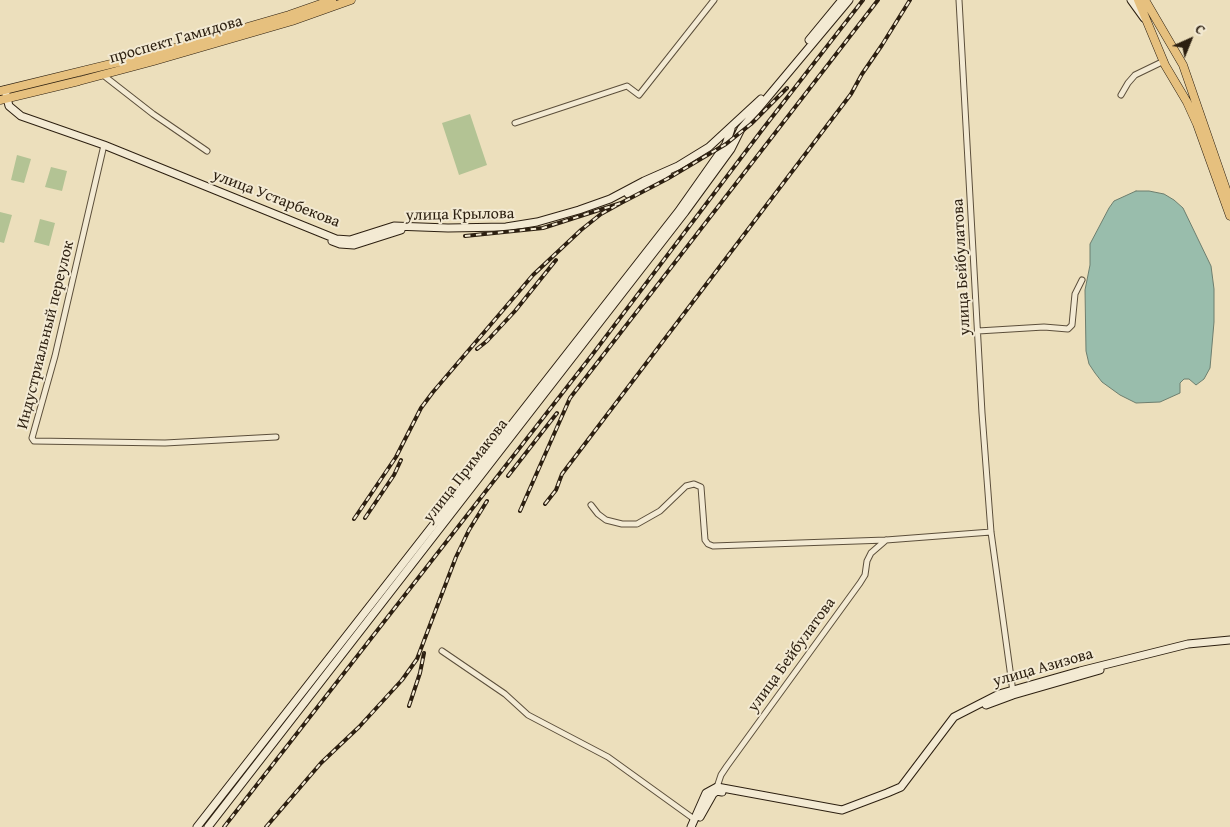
<!DOCTYPE html>
<meta charset="utf-8">
<style>
body{margin:0}
#map{position:relative;width:1230px;height:827px;overflow:hidden;background:#ecdfbc;font-family:"Gentium Book Plus",serif}
canvas{display:block}
.north{position:absolute;left:1165px;top:15px;width:50px;height:50px;-webkit-text-stroke:4px #f3ead3;paint-order:stroke;rotate:44deg;font-size:14px;font-weight:700;line-height:20px;text-align:center;color:#2c1f10}
.north::after{content:'';display:block;margin:auto;width:18px;height:22px;background:#2c1f10;clip-path:polygon(50% 0,100% 100%,50% 72%,0 100%)}
</style>
<div id="map">
<canvas width="1230" height="827"></canvas>
<div class="north">С</div>
</div>
<script>
const context = document.querySelector('canvas').getContext('2d');
context.lineJoin = 'round';
function fill(path, color) {
  context.fillStyle = color;
  context.fill(path, 'evenodd');
}
function shape(rows) {
  const path = new Path2D();
  for (const r of rows) {
    path.moveTo(r[0], r[1]);
    for (let i = 2; i < r.length; i += 2) path.lineTo(r[i], r[i + 1]);
  }
  return path;
}
function stroke(path, color, width, dash) {
  context.strokeStyle = color;
  context.lineWidth = width;
  context.lineCap = dash ? 'butt' : 'round';
  context.setLineDash(dash || []);
  context.stroke(path);
}
function write(font, color, halo, rows, align = 'center') {
  context.font = font + ' "Gentium Book Plus",serif';
  context.lineWidth = 4;
  context.setLineDash([]);
  context.textBaseline = 'middle';
  context.strokeStyle = halo;
  context.fillStyle = color;
  for (const [text, x, y, turn = 0] of rows) {
    context.save();
    context.translate(x, y);
    context.rotate((+turn || 0) * Math.PI / 180);
    context.textAlign = isNaN(turn) ? turn : align;
    if (halo) context.strokeText(text, 0, 0);
    context.fillText(text, 0, 0);
    context.restore();
  }
}
const green = shape([
 [470,114,487,165,459,175,442,123],
 [17,155,31,159,24,183,11,180],
 [51,167,67,171,62,191,45,187],
 [0,212,12,215,4,243,0,242],
 [40,219,55,223,49,246,34,242]
]);
const water = shape([
 [1136,191,1149,191,1164,194,1174,200,1183,208,1211,266,1214,289,1214,322,1210,368,1204,379,1196,385,1189,379,1184,379,1180,383,1180,393,1160,402,1136,403,1120,395,1102,382,1095,373,1089,364,1086,351,1085,290,1090,265,1090,244,1109,208,1114,201,1136,191]
]);
const street = shape([
 [959,0,982,413,991,532,1013,692],
 [103,75,153,114,207,151],
 [1121,95,1128,83,1135,75,1164,61],
 [515,123,627,86,639,95,714,0],
 [104,145,55,356,32,438,34,441,165,443,276,437],
 [978,331,1044,327,1068,329,1072,325,1075,294,1082,280],
 [591,505,598,514,606,520,622,524,637,524,660,511,686,486,694,484,701,487,705,540,708,544,713,546,886,540,991,532],
 [442,651,505,694,528,715,608,757,694,819],
 [717,787,721,775,727,766,860,583,865,575,867,561,871,553,886,540]
]);
const secondary = shape([
 [1131,0,1144,18],
 [809,40,842,0],
 [5,90,9,106,21,116,104,145,336,239,350,240,394,226,448,228,506,227,537,222,579,210,610,199,644,181,678,166,709,147,761,99],
 [628,194,668,175],
 [332,241,340,244,354,245,401,230],
 [986,705,1013,695,1100,670],
 [700,817,713,794,717,791,722,792],
 [197,827,678,212,726,144,731,129],
 [208,827,685,212,731,149,741,129,849,0],
 [691,827,706,793,717,787,842,810,887,793,901,787,954,717,999,694,1080,671,1188,644,1230,640]
]);
const primary = shape([
 [1138,0,1165,65,1187,102,1197,124,1230,216],
 [1145,0,1183,65,1230,201],
 [0,91,168,50,289,15,332,0],
 [0,100,79,81,154,61,292,21,351,0]
]);
const rail = shape([
 [465,236,543,228,621,203,667,179,726,144,751,124,787,88],
 [477,349,487,341,515,311,556,260],
 [508,476,557,413],
 [545,504,556,490,562,474,851,94,862,74,882,45,910,0],
 [520,511,570,398,878,0],
 [365,518,394,475,401,460],
 [354,519,396,457,421,408,433,392,533,275,581,230,601,214,621,203],
 [409,706,420,673,424,653],
 [224,827,592,355,762,130,863,0],
 [266,827,321,763,359,727,402,680,417,659,456,557,469,530,487,501]
]);
const streetNames = [
 ["проспект Гамидова",176,40,-16],
 ["улица Устарбекова",276,199,21],
 ["улица Крылова",460,215,-1],
 ["улица Бейбулатова",962,267,-93],
 ["Индустриальный переулок",46,335,-76],
 ["улица Примакова",466,471,-52],
 ["улица Бейбулатова",792,655,-54],
 ["улица Азизова",1043,668,-16]
];
fill(green, '#b3c394');
fill(water, '#99bdac');
stroke(water, '#6d7e6e', 1);
stroke(street, '#5c4f3b', 7);
stroke(secondary, '#2c1f10', 9);
stroke(primary, '#2c1f10', 9);
stroke(street, '#f3ead3', 5);
stroke(secondary, '#f3ead3', 7);
stroke(primary, '#e6c07e', 8);
stroke(rail, '#2c1f10', 4);
stroke(rail, '#f3ead3', 2, [5.5]);
write('16px', '#2c1f10', '#f3ead3', streetNames);
</script>
